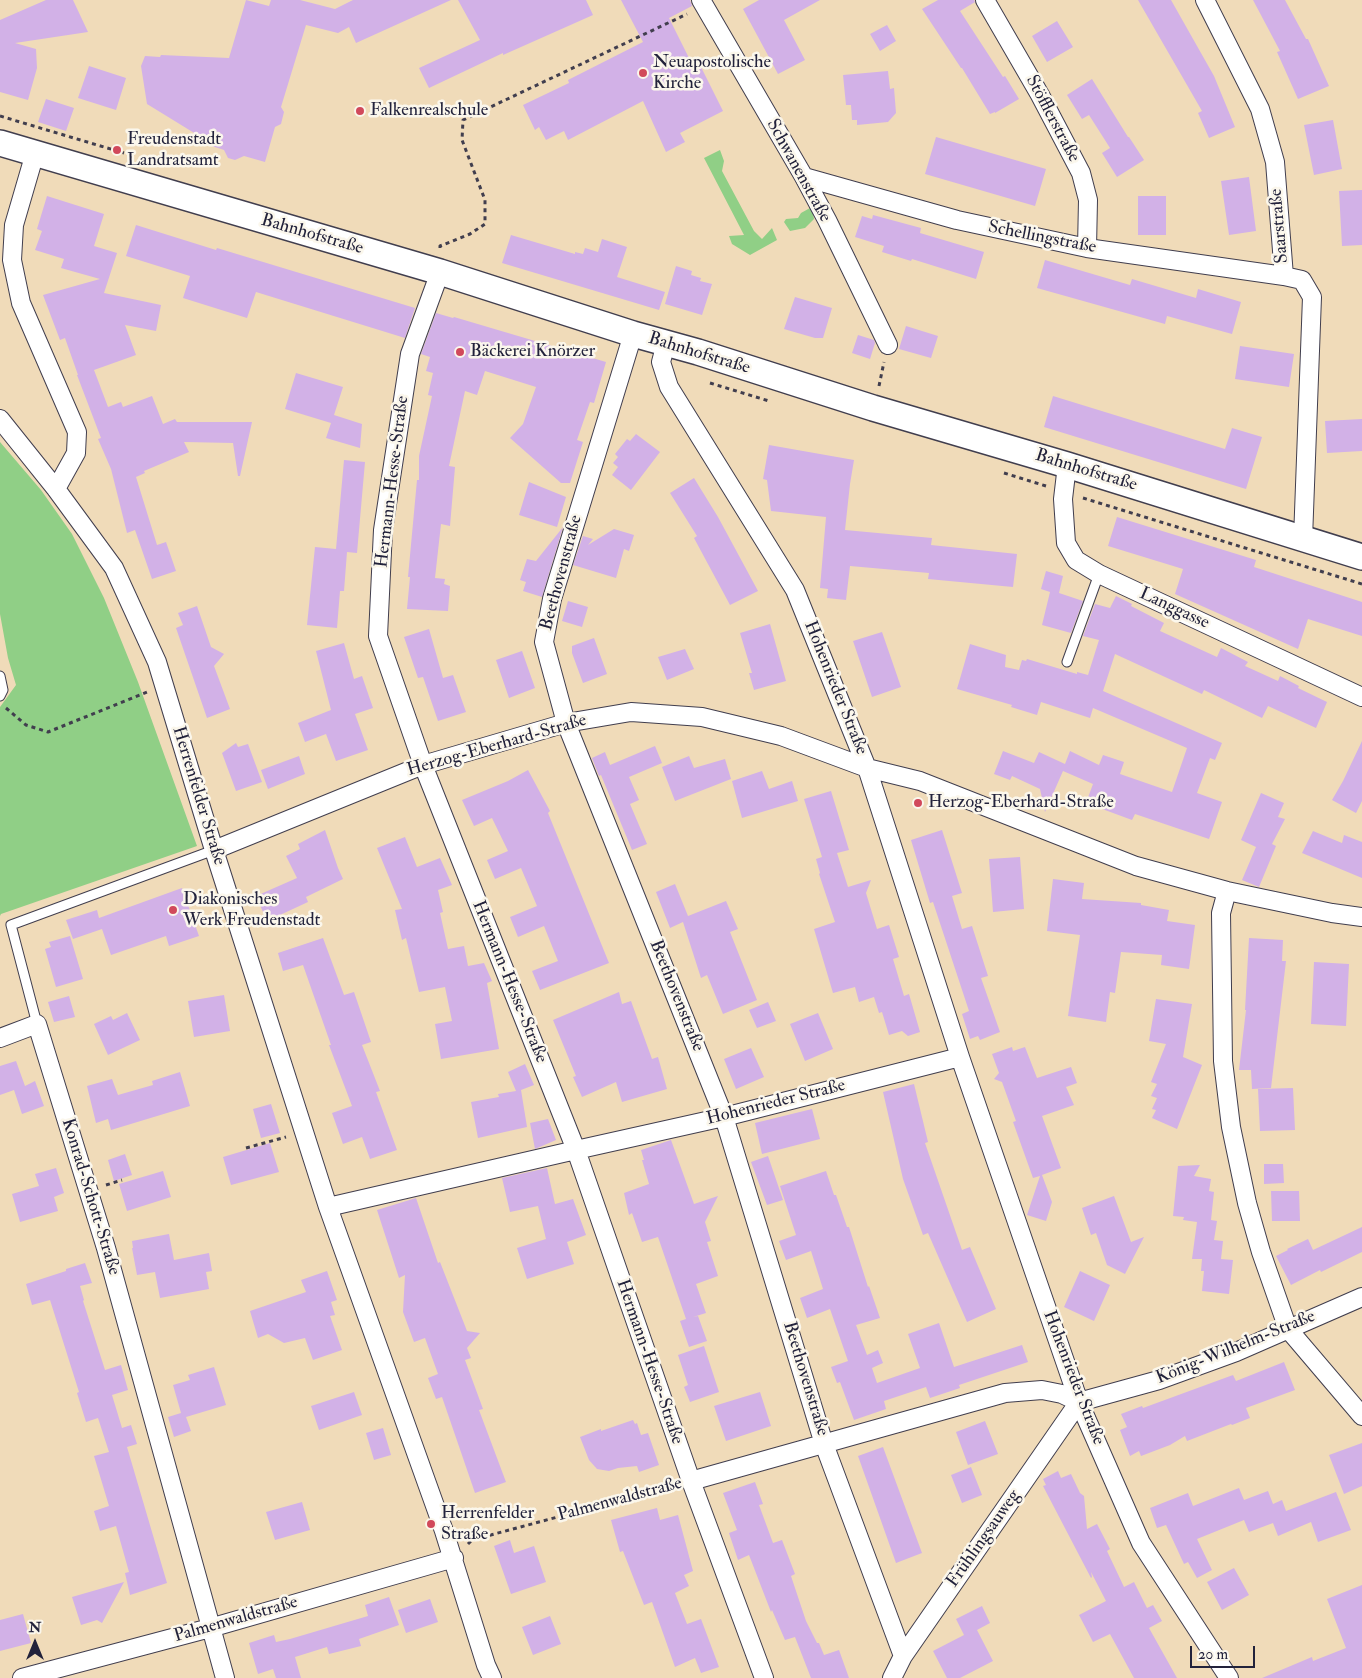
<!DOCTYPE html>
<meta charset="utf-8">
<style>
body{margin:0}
#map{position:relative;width:1362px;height:1678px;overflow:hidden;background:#f0dbb9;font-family:"IM FELL Double Pica",serif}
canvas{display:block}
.north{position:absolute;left:10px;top:1618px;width:50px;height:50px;-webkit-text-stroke:4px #fbf7ec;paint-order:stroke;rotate:0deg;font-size:14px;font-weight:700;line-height:20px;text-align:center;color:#22223b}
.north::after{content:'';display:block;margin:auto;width:18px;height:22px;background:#22223b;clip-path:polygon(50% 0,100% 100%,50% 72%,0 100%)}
.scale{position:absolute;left:1190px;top:1646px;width:65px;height:22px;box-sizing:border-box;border:2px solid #22223b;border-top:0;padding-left:6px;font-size:15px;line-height:18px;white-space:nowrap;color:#22223b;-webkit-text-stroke:4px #fbf7ec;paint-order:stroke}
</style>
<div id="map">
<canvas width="1362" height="1678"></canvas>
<div class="north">N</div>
<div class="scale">20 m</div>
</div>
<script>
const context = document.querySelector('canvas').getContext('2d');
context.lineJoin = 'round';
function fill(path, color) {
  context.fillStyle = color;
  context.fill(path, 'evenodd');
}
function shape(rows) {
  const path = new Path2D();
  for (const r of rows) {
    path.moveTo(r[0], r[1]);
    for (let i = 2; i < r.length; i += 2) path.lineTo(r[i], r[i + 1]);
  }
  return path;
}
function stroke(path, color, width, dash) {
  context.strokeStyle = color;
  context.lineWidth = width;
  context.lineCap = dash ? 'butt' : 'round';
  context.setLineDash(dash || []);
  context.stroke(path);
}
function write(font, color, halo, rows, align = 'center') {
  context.font = font + ' "IM FELL Double Pica",serif';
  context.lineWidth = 5;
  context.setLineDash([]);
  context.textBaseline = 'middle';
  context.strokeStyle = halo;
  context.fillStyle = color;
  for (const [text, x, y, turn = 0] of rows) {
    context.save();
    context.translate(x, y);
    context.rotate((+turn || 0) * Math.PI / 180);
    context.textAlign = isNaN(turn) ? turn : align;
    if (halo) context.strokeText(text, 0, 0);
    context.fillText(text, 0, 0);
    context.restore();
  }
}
const green = shape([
 [720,150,724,161,722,171,754,231,762,239,772,228,777,240,750,255,732,244,729,236,744,235,704,158],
 [810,208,813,213,814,219,805,228,790,231,784,222,786,219,798,218,801,213],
 [0,442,41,490,72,534,104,598,138,682,197,846,1,914,0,916,0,707,16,685,8,658,0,614]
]);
const building = shape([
 [46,0,73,0,88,32,15,43,36,49,37,68,28,100,0,92,0,20],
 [246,0,269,6,271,0,300,0,335,9,353,0,451,0,356,43,349,27,338,33,306,25,281,107,284,112,281,124,275,127,265,162,244,156,235,160,228,158,224,150,203,143,204,139,147,104,141,66,145,56,160,57,161,55,229,58],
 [458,0,586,0,593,15,503,55,503,53,429,88,419,68,480,40],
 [621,0,690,0,692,6,669,18,693,66,699,63,723,111,680,133,685,142,666,152,643,101,568,140,564,131,546,140,539,127,535,130,523,105,569,83,568,80,643,42],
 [759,0,820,0,784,20,805,60,778,74,743,9],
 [938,0,974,0,975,2,960,11,1003,77,1005,76,1019,99,995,113,995,112,990,114,962,68,961,68,922,9],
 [1138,0,1171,0,1214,76,1235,127,1209,138,1198,113,1202,111],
 [1253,0,1285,0,1306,39,1308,39,1329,86,1298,99,1277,52,1280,51],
 [1057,21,1073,47,1047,62,1032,36],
 [887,25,896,41,880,51,870,34],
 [89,66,126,78,116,110,78,98],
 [888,71,890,89,894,88,896,113,888,122,857,125,857,120,852,120,851,105,846,105,843,75],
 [1092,79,1128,137,1129,137,1144,160,1117,177,1102,153,1110,148,1089,115,1082,119,1067,95],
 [46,99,74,108,66,131,38,122],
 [1333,120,1342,169,1314,175,1304,125],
 [936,137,1046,169,1035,206,925,174],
 [1249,177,1256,231,1229,235,1221,181],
 [1362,190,1362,245,1342,246,1339,191],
 [47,196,104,214,94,246,117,253,104,293,161,305,156,331,125,325,136,355,94,370,108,407,121,402,123,407,152,396,163,424,175,419,177,422,252,422,240,476,238,476,233,443,184,442,189,452,144,471,145,473,136,477,157,545,166,542,176,571,152,579,135,530,127,533,111,469,98,439,101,438,77,375,78,375,65,338,60,340,43,295,100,279,61,268,64,259,35,250,42,231,37,229],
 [1138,196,1166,196,1166,235,1138,235],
 [873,215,921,228,920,233,984,252,976,279,912,259,911,261,882,252,884,246,855,237,862,216,872,219],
 [136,225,216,250,217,248,415,308,405,338,256,292,247,318,183,298,190,276,126,256],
 [511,235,575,254,575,252,583,254,585,248,598,252,602,239,627,247,617,277,665,292,659,310,502,263],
 [1045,260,1130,285,1132,279,1196,298,1198,289,1241,302,1232,334,1167,316,1165,324,1037,288],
 [676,266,692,271,691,275,701,278,700,281,712,284,702,315,665,304],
 [795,297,832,308,823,338,815,338,784,329],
 [436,313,453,318,454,317,606,362,594,403,590,402,577,440,583,442,570,483,561,483,510,438,523,424,536,387,485,371,477,395,465,391,449,466,455,467,450,526,441,524,435,578,445,579,444,584,450,586,448,611,407,609,410,577,408,577,417,480,419,480,419,456,432,396,428,395,433,373,426,371,430,357,421,354],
 [906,326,938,336,931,358,899,349],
 [858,335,874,340,875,343,870,359,852,353],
 [1240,346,1294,354,1289,387,1235,379],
 [296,373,343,387,334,415,362,424,360,448,326,438,331,423,285,409],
 [1053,396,1225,449,1232,428,1262,437,1246,489,1044,427],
 [1362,419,1362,451,1327,453,1325,421],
 [636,434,660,452,631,490,612,475,618,467,613,463,618,457,615,454,627,439,630,441],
 [769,445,854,460,850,484,845,530,932,538,931,545,1017,554,1013,587,928,579,929,573,850,566,846,600,827,598,828,589,820,588,826,517,771,511,767,480,763,479],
 [344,460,365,462,357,553,347,552,344,591,340,591,337,628,307,625,315,547,336,549],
 [694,478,718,517,758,591,730,605,694,538,697,536,670,493],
 [529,482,566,497,557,527,519,515],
 [1117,517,1256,560,1254,567,1362,602,1362,636,1308,619,1298,649,1175,594,1183,569,1108,546],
 [563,527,542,597,523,591,526,582,520,580,527,559,536,561],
 [614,529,634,535,629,551,624,549,616,578,573,565,583,536,593,539,588,545],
 [1046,571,1063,576,1059,593,1083,601,1071,633,1042,625,1050,592,1041,589],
 [1116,596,1132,604,1131,606,1164,623,1160,631,1217,657,1221,648,1248,662,1245,666,1278,681,1280,676,1299,686,1298,688,1327,702,1316,728,1268,706,1262,718,1204,690,1202,694,1115,654,1103,691,1222,743,1215,760,1210,758,1197,793,1222,802,1209,839,1135,814,1132,820,1086,803,1093,784,1063,771,1045,812,1040,789,1012,776,1010,780,994,774,1003,751,1034,763,1039,752,1065,764,1070,751,1099,765,1103,755,1124,762,1120,774,1172,792,1187,748,1093,708,1090,718,1041,702,1037,715,1011,707,1012,705,957,689,970,644,1006,655,1005,667,1019,670,1022,660,1026,661,1027,659,1077,674,1077,672,1088,675,1099,640,1083,636,1095,604,1110,608],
 [568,601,588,607,582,627,562,621],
 [197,606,211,647,224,654,214,666,230,709,207,718,176,628,183,625,178,613],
 [770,624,786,681,754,690,749,673,752,673,740,633],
 [429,629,443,678,453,675,466,712,438,721,423,677,418,678,404,637],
 [882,632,901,687,872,697,853,641],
 [594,638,607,674,583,683,572,653,572,646],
 [344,643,354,679,362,676,373,708,355,714,368,750,336,761,326,734,305,742,298,723,331,710,316,651],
 [685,649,694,669,667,680,658,657],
 [522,651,535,688,509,698,496,660],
 [1362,741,1362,801,1356,813,1332,800,1343,781],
 [236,743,238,747,248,744,262,782,236,791,222,753],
 [655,746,662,763,629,777,639,800,630,804,647,844,632,850,601,775,599,776,592,758,605,752,610,765],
 [299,756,305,774,268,789,261,770],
 [689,756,694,768,725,759,731,779,675,801,662,767],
 [528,770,550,811,548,813,609,963,540,990,532,971,558,961,544,926,518,937,510,917,537,906,521,868,495,879,487,860,508,851,492,818,474,826,462,800,508,781],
 [762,771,769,789,792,781,798,801,742,818,732,781],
 [831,791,849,850,837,853,848,887,871,880,866,893,877,929,889,925,899,957,893,959,904,996,909,994,920,1032,908,1036,902,1031,889,1035,882,1012,879,1013,874,997,859,1002,855,987,833,993,814,929,835,922,819,874,820,873,816,859,822,857,804,799],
 [1261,793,1284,803,1278,817,1285,819,1272,844,1276,846,1259,887,1242,880,1256,847,1241,840],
 [325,830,338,868,343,879,306,897,308,902,267,921,256,896,297,878,286,856,300,849,298,844],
 [942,830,962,893,952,896,962,929,972,926,988,976,981,978,1000,1032,980,1040,978,1036,970,1039,962,1014,969,1011,933,902,930,903,911,840],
 [1313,831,1342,843,1344,835,1362,842,1362,878,1302,853],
 [405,837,417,867,440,858,452,885,438,890,443,912,440,913,448,949,464,946,468,966,484,963,492,981,487,983,499,1049,441,1059,435,1024,452,1021,445,987,419,992,406,938,402,940,395,910,402,909,377,848],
 [1020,857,1024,909,993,912,989,859],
 [1053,879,1084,883,1082,899,1141,903,1141,905,1169,910,1167,921,1195,925,1189,969,1161,965,1162,955,1121,952,1115,993,1110,992,1106,1022,1068,1016,1080,935,1047,931],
 [675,884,688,916,726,901,738,929,730,932,757,1000,723,1014,707,975,701,978,683,922,670,928,656,892],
 [182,888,199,936,169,946,166,936,111,955,102,929,73,939,66,920,97,910,99,918],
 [70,936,83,979,56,987,45,949,51,947,49,942],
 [323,938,344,995,354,992,371,1042,362,1045,380,1091,376,1092,397,1150,370,1159,362,1137,343,1144,332,1113,352,1106,329,1045,331,1045,303,965,283,971,278,953],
 [1249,938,1283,940,1282,961,1286,961,1271,1088,1252,1089,1251,1070,1239,1070,1246,1010,1245,1010],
 [1314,962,1349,964,1346,1026,1311,1024],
 [619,992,622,1004,631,1001,652,1059,658,1057,667,1089,622,1102,616,1082,582,1097,573,1077,576,1076,553,1020],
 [224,995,230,1031,194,1037,188,1001],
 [69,996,75,1017,54,1022,48,1002],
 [1156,999,1192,1004,1183,1057,1202,1065,1177,1129,1152,1118,1156,1110,1152,1109,1157,1098,1151,1096,1157,1084,1151,1082,1166,1044,1149,1041],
 [768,1002,776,1021,757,1028,749,1010],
 [127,1013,140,1040,108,1055,94,1024,111,1016,113,1020],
 [818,1013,833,1049,805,1061,790,1024],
 [1012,1047,1013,1051,1025,1047,1037,1078,1071,1067,1077,1083,1066,1087,1074,1105,1042,1116,1061,1168,1042,1175,1052,1202,1046,1221,1027,1215,1040,1176,1033,1178,1013,1122,1016,1121,1002,1082,994,1079,999,1073,992,1054],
 [751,1048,764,1077,736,1089,724,1059],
 [16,1061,25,1086,35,1081,44,1106,22,1114,14,1090,0,1095,0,1066],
 [525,1064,534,1085,521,1090,527,1127,478,1138,471,1102,499,1097,498,1094,516,1091,508,1072],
 [180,1072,190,1106,111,1130,108,1119,96,1123,87,1086,112,1079,118,1095,153,1085,152,1081],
 [914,1084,928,1142,925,1143,962,1250,970,1247,996,1309,967,1322,928,1233,923,1235,903,1179,883,1092],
 [1293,1088,1295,1130,1260,1131,1258,1089],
 [271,1104,280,1133,261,1138,253,1109],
 [812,1109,820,1139,762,1154,755,1123],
 [548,1119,556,1140,535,1149,530,1123],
 [671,1140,694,1204,718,1196,705,1222,711,1241,707,1242,718,1276,696,1284,706,1313,693,1317,698,1316,707,1341,689,1347,680,1321,686,1319,658,1237,642,1242,632,1213,629,1215,624,1193,649,1184,642,1160,644,1160,641,1150],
 [270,1143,279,1172,231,1185,223,1157],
 [125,1154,132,1175,114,1181,108,1160],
 [768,1156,783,1200,767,1205,751,1162],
 [1264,1164,1283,1164,1284,1183,1264,1184],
 [1200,1165,1194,1176,1211,1179,1209,1191,1214,1192,1211,1220,1217,1221,1214,1240,1223,1241,1221,1259,1233,1260,1229,1294,1202,1291,1204,1271,1201,1271,1202,1259,1192,1259,1197,1222,1183,1220,1184,1217,1173,1216,1178,1166],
 [56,1168,64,1193,54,1197,58,1211,20,1222,12,1194,39,1186,35,1174],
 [547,1168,555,1204,573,1199,586,1235,567,1242,574,1264,527,1279,517,1248,546,1239,538,1206,510,1212,502,1178],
 [163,1171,171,1197,127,1211,119,1184],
 [826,1171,834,1195,836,1195,847,1227,849,1227,868,1287,869,1286,880,1318,856,1325,867,1355,878,1350,883,1363,872,1368,877,1383,920,1368,908,1334,939,1323,954,1367,1022,1345,1028,1362,959,1385,960,1388,930,1398,926,1387,884,1401,886,1409,854,1420,840,1382,837,1383,831,1367,848,1361,830,1309,807,1318,800,1298,823,1289,811,1251,786,1260,779,1241,796,1235,780,1186],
 [1271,1191,1299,1191,1300,1221,1272,1221],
 [1114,1196,1131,1242,1144,1237,1125,1274,1107,1265,1096,1233,1091,1235,1082,1208],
 [416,1198,438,1263,440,1262,467,1331,480,1333,467,1348,471,1358,465,1360,483,1409,479,1410,506,1482,475,1493,442,1397,436,1399,428,1378,438,1374,425,1338,414,1342,403,1312,405,1275,399,1278,377,1210],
 [1362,1227,1362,1252,1321,1272,1320,1270,1291,1285,1276,1256,1288,1250,1287,1249,1308,1239,1313,1250],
 [169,1234,174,1260,209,1253,212,1271,206,1272,209,1289,160,1298,155,1272,137,1275,132,1248,133,1248,132,1241],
 [85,1263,92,1283,80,1286,84,1300,83,1301,105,1370,121,1365,128,1390,112,1395,122,1428,131,1425,137,1444,127,1447,167,1583,130,1595,125,1573,129,1572,116,1526,100,1531,94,1511,109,1506,94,1456,109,1452,98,1418,86,1422,77,1393,79,1392,50,1300,32,1305,26,1284,66,1271,66,1269],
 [327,1271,337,1300,331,1302,335,1315,330,1316,342,1350,313,1360,305,1338,284,1343,268,1334,258,1338,250,1311,306,1292,301,1280],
 [1080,1271,1110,1285,1094,1321,1064,1307],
 [704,1346,719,1392,690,1402,684,1387,688,1385,678,1355],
 [1284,1362,1295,1390,1246,1408,1250,1418,1232,1425,1231,1424,1187,1441,1185,1436,1170,1445,1141,1456,1139,1451,1130,1456,1120,1430,1127,1427,1121,1414,1142,1406,1143,1408,1233,1375,1236,1381],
 [214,1367,226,1405,186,1417,191,1431,174,1437,168,1417,181,1413,173,1385,190,1380,188,1375],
 [354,1392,362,1415,319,1430,311,1406],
 [760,1392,771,1426,726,1441,714,1406],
 [633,1420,635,1424,637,1423,641,1435,648,1433,659,1465,639,1472,637,1466,618,1468,609,1471,597,1469,589,1460,580,1437,601,1429,601,1431],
 [985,1421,998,1454,968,1465,956,1432],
 [383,1428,391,1455,374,1460,366,1433],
 [1362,1443,1362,1486,1344,1494,1329,1455],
 [883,1447,922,1553,896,1563,858,1456],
 [971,1467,982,1495,962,1503,951,1475],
 [1058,1471,1061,1478,1071,1474,1080,1493,1084,1496,1087,1529,1097,1524,1110,1549,1107,1551,1124,1587,1134,1582,1147,1608,1153,1605,1162,1621,1149,1628,1177,1678,1134,1678,1110,1634,1093,1642,1079,1615,1106,1601,1091,1572,1092,1577,1091,1578,1043,1486,1046,1485,1043,1479],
 [755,1482,763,1504,759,1505,773,1543,782,1540,795,1574,791,1576,806,1621,817,1643,819,1643,824,1655,839,1650,849,1678,811,1678,795,1637,785,1640,772,1610,771,1612,749,1555,738,1560,729,1533,737,1530,723,1493],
 [1239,1488,1244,1500,1268,1491,1273,1504,1282,1500,1286,1511,1336,1492,1351,1530,1318,1542,1311,1522,1278,1536,1273,1523,1249,1532,1244,1520,1197,1539,1212,1570,1197,1578,1188,1562,1184,1564,1166,1525,1157,1528,1150,1508,1188,1493,1193,1506],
 [302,1502,310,1530,275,1540,266,1512],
 [657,1508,660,1520,678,1515,693,1571,684,1575,689,1586,675,1593,687,1624,701,1619,719,1667,701,1673,695,1658,675,1667,652,1602,644,1605,623,1551,620,1552,611,1520],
 [510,1540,514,1553,534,1546,546,1582,511,1594,494,1546],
 [1234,1568,1249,1595,1222,1610,1207,1582],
 [124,1582,102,1623,97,1620,81,1625,72,1597],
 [1362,1585,1362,1678,1262,1678,1312,1657,1313,1661,1346,1648,1327,1599],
 [389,1597,399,1625,359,1639,361,1646,329,1654,327,1647,295,1657,301,1678,276,1678,273,1669,258,1674,249,1643,274,1635,276,1642,290,1639,368,1616,365,1605],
 [430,1599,438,1622,406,1633,398,1610],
 [982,1606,990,1623,977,1630,993,1661,960,1678,947,1678,933,1651,964,1635,956,1619],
 [23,1614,31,1643,0,1651,0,1620],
 [550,1616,561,1644,533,1655,522,1627]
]);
const path = shape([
 [0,116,124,153],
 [440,248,440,246,470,234,485,224,485,200,462,140,463,120,687,14],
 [710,383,769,401],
 [879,386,884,362],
 [1004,473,1046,486],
 [1083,498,1362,584],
 [6,708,26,725,48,732,147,692],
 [246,1148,286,1137],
 [106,1185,122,1180],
 [468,1544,472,1540,673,1486]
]);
const lane = shape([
 [1067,662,1099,574],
 [0,676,3,690,0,696],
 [37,1024,11,925,214,850]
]);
const street = shape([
 [701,0,804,177,827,220,888,345],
 [985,0,1040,95,1081,173,1088,200,1087,248],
 [1205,0,1260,109,1275,162,1284,276,1302,280,1312,297,1303,539],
 [35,153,14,225,12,260,21,303,77,432,76,453,56,489],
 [804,177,957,220,1087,248,1284,276],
 [440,272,410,354,383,530,378,636,423,765,576,1150,691,1481,764,1678],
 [633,334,552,599,544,642,566,723,724,1117,824,1444,903,1656],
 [666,343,661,362,669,387,795,590,867,768,960,1057,1079,1402,1141,1543,1229,1678],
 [0,419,56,489,114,568,157,662,214,850,328,1207,444,1531,486,1665,492,1678],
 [1067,465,1063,499,1066,543,1076,560,1099,574,1362,697],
 [214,850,423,765,566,723,631,712,702,717,781,736,867,768,920,781,1136,866,1227,891,1332,913,1362,917],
 [1227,891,1221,913,1223,1061,1231,1127,1247,1203,1261,1252,1288,1329,1362,1416],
 [0,1038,37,1024,106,1248,225,1678],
 [328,1207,576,1150,724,1117,960,1057],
 [1079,1402,1159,1380,1236,1352,1362,1297],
 [691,1481,1005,1393,1042,1390,1062,1394,1079,1402],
 [22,1678,210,1628,454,1558],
 [892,1678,903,1656,1079,1402]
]);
const secondary = shape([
 [0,143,440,272,633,334,698,352,873,408,1067,465,1362,557]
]);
const markers = [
 [643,73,5,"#d1495b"],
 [360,111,5,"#d1495b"],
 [117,150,5,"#d1495b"],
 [460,352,5,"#d1495b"],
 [918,803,5,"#d1495b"],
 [173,910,5,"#d1495b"],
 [431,1524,5,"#d1495b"]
];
const poiNames = [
 ["Neuapostolische",653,63],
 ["Kirche",653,84],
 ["Falkenrealschule",370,111],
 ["Freudenstadt",127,140],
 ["Landratsamt",127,161],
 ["Bäckerei Knörzer",470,352],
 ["Herzog-Eberhard-Straße",928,803],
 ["Diakonisches",183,900],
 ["Werk Freudenstadt",183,921],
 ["Herrenfelder",441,1514],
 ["Straße",441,1535]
];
const streetNames = [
 ["Stöfflerstraße",1052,119,62],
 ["Schwanenstraße",798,171,61],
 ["Saarstraße",1280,226,-95],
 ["Bahnhofstraße",312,235,16],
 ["Schellingstraße",1042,238,11],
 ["Bahnhofstraße",699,354,17],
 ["Bahnhofstraße",1086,471,17],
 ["Hermann-Hesse-Straße",393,482,-83],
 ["Beethovenstraße",562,573,-75],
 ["Langgasse",1174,609,25],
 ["Hohenrieder Straße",835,688,68],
 ["Herzog-Eberhard-Straße",497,746,-16],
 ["Herrenfelder Straße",198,796,73],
 ["Hermann-Hesse-Straße",509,982,68],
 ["Beethovenstraße",676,996,68],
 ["Hohenrieder Straße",776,1103,-14],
 ["Konrad-Schott-Straße",90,1197,73],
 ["König-Wilhelm-Straße",1236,1348,-22],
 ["Hermann-Hesse-Straße",649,1362,71],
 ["Hohenrieder Straße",1073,1378,69],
 ["Beethovenstraße",805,1379,73],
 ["Palmenwaldstraße",620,1500,-15],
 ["Frühlingsauweg",984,1539,-55],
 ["Palmenwaldstraße",236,1620,-16]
];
fill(green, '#90cf86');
fill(building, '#d2b1e7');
stroke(lane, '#413e4e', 11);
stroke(street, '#413e4e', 20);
stroke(secondary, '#413e4e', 28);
stroke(path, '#413e4e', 3, [4, 4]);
stroke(lane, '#fff', 9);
stroke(street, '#fff', 18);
stroke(secondary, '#fff', 25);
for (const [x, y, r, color] of markers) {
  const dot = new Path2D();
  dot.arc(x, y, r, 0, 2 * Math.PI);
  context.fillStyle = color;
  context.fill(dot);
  stroke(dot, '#fbf7ec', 2);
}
write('18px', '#22223b', '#fbf7ec', poiNames, 'left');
write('18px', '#22223b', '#fbf7ec', streetNames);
</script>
